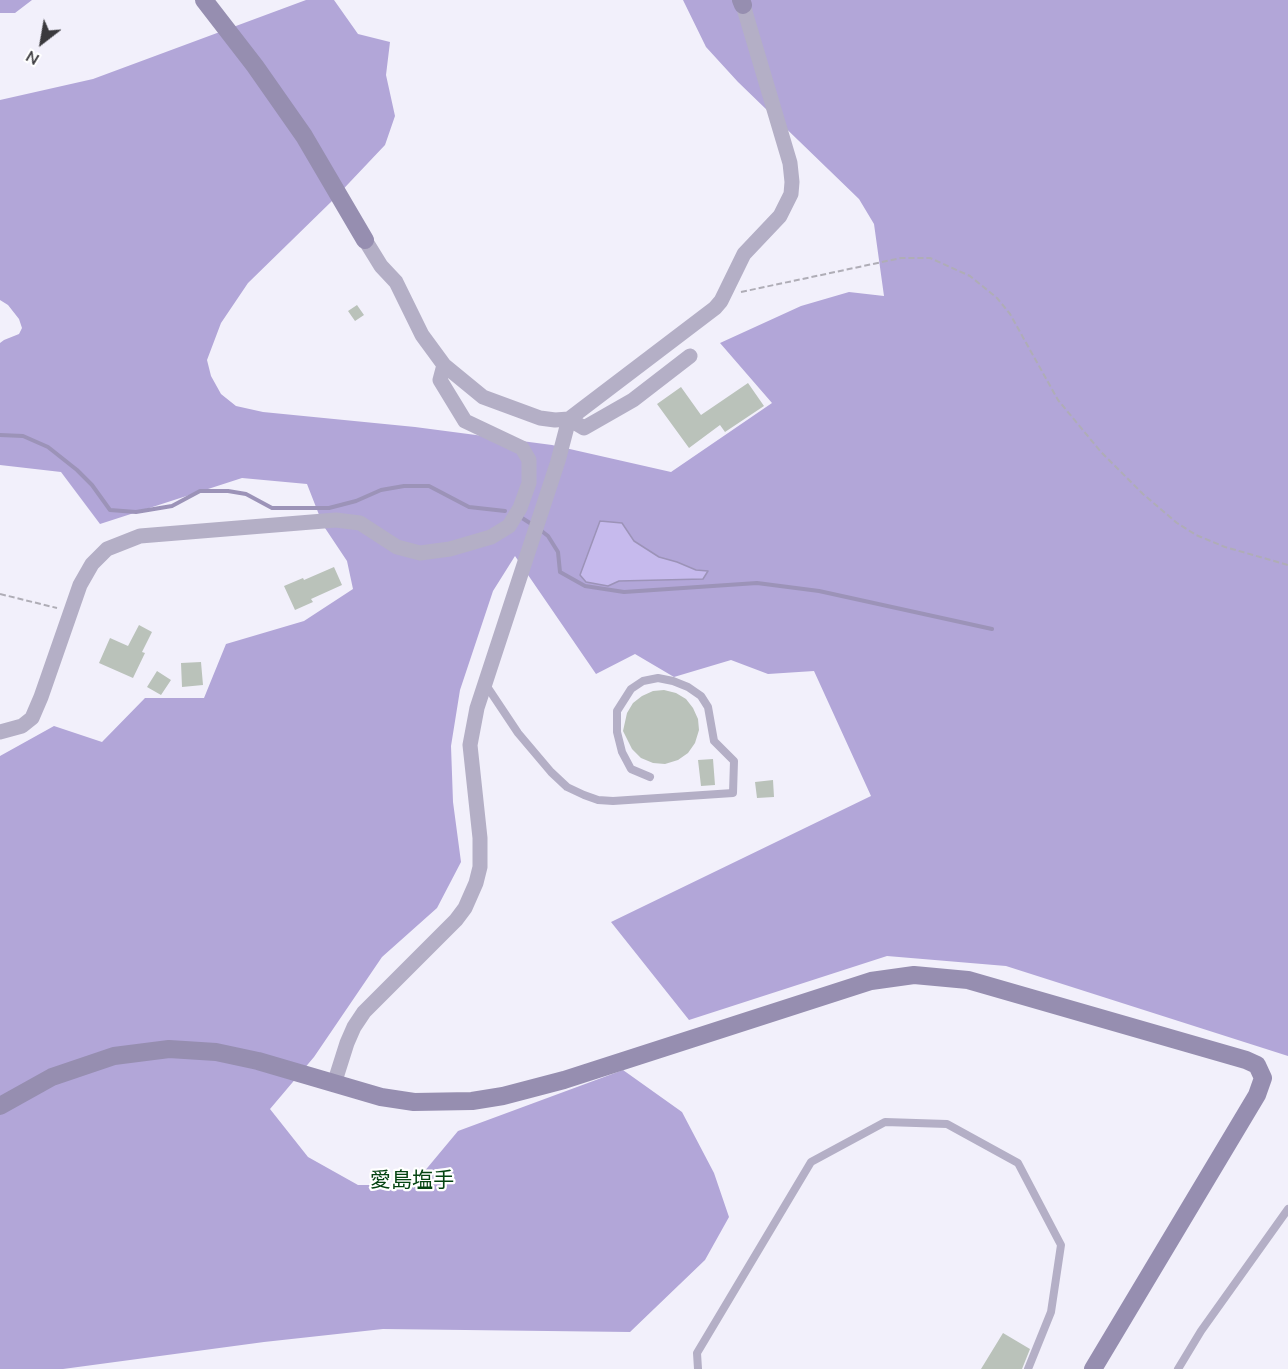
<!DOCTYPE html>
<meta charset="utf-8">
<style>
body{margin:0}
#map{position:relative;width:1288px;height:1369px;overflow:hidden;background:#f2f0fb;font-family:"Nunito Sans",sans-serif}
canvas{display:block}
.north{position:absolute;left:12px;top:12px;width:60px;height:60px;-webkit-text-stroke:4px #fff;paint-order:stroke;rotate:211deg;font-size:16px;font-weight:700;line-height:24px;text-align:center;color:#3a393d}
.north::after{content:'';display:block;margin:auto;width:21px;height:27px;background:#3a393d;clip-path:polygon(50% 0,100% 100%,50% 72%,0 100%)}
</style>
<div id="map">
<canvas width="1288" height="1369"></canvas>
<div class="north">N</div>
</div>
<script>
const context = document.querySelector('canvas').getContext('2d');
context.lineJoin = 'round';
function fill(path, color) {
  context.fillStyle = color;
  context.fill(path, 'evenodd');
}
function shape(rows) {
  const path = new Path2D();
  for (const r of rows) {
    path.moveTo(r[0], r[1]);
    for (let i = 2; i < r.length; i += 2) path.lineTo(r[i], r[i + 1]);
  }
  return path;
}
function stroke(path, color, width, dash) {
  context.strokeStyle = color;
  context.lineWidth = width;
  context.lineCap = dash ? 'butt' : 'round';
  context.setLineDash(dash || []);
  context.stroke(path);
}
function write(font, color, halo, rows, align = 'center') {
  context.font = font + ' "Nunito Sans","Noto Sans JP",sans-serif';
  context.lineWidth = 4.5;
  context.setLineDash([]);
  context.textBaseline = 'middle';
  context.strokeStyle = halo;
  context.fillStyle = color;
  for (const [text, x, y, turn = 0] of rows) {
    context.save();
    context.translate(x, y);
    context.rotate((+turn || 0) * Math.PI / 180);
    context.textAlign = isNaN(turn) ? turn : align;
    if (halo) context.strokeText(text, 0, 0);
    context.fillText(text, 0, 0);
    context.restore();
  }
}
const forest = shape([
 [0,0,32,0,15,13,0,13],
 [306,0,334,0,358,34,390,42,386,75,395,116,385,145,332,201,248,283,221,323,207,360,211,376,221,394,236,406,263,412,415,427,552,445,671,472,772,403,720,343,801,306,849,292,884,296,874,224,859,199,738,82,706,47,683,0,1288,0,1288,1056,1006,966,887,956,689,1020,611,922,871,796,814,671,768,674,731,660,674,677,635,654,596,674,515,556,493,591,460,690,451,746,453,802,461,862,437,908,382,957,314,1057,270,1109,308,1157,358,1185,413,1185,458,1131,623,1070,682,1112,714,1173,729,1217,705,1260,630,1332,383,1329,264,1342,63,1369,0,1369,0,756,54,726,102,742,145,698,204,698,226,644,304,621,353,589,347,561,323,525,307,484,242,478,100,524,61,472,0,465,0,343,4,340,19,334,22,328,19,319,8,305,0,300,0,100,93,79]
]);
const water = shape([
 [600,521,622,523,634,541,659,557,677,562,696,570,708,571,703,579,619,581,608,586,586,582,580,575,600,521]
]);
const stream = shape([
 [0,435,23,436,48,447,77,470,92,485,110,510,136,512,172,506,200,491,228,491,246,494,272,508,329,508,356,501,381,490,404,486,429,486,469,507,505,511],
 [519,516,533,525],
 [539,529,548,536,558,552,560,572,585,586,624,592,757,583,819,591,992,629]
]);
const building = shape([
 [357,305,364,315,355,321,348,311],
 [748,383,764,406,725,432,720,425,689,448,657,404,681,387,701,415],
 [334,567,342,585,311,599,313,602,295,610,284,586,303,578,304,580],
 [139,625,152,632,142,652,145,653,133,678,99,663,110,638,128,646],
 [201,662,203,685,182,687,181,663],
 [157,671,171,680,161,695,147,687],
 [664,690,676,693,686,699,693,708,698,719,699,730,695,743,688,753,678,760,665,764,653,763,641,758,632,749,623,731,627,713,633,703,642,696,653,691],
 [713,759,715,785,701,786,698,760],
 [773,780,774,797,757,798,755,782],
 [1003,1333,1030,1349,1022,1369,981,1369]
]);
const path = shape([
 [741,292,901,258,930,258,970,276,997,298,1010,314,1058,400,1101,452,1143,494,1177,523,1196,535,1225,547,1288,565],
 [0,594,57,608]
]);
const lane = shape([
 [486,685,518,733,551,772,567,787,584,795,598,800,613,801,733,793,734,761,714,741,708,707,701,696,688,687,673,681,658,678,643,681,631,689,617,711,617,732,622,752,631,769,650,777],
 [698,1369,697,1353,811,1162,885,1122,947,1124,1018,1163,1061,1245,1051,1312,1028,1369],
 [1178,1369,1201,1331,1288,1209]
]);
const street = shape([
 [365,240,381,266,396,282,422,335,444,365,483,397,540,418,555,420,569,419,715,308,721,301,744,254,780,216,791,194,792,182,790,163,743,5],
 [569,419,584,428,633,400,690,356],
 [0,732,22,726,32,718,41,697,80,585,92,564,107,549,140,536,336,520,360,523,397,547,420,553,450,549,491,537,509,526,520,508,529,483,529,460,522,448,465,421,440,380,444,365],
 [334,1084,347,1043,354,1027,364,1012,456,920,465,908,476,883,480,867,480,838,470,745,477,708,558,461,569,419]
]);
const secondary = shape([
 [204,0,255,66,304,136,365,240],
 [741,0,743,5],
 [0,1106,52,1077,114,1056,169,1049,216,1052,258,1061,381,1097,414,1102,472,1101,503,1096,564,1080,871,981,914,975,968,980,1246,1060,1257,1065,1263,1078,1257,1095,1093,1369]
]);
const quarterNames = [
 ["愛島塩手",412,1182]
];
fill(forest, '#b2a6d8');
fill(water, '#c6baed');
stroke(water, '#9c93b8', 1.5);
stroke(stream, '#9c93b8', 4);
fill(building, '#bac2ba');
stroke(path, '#afadb6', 2, [6, 3]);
stroke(lane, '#b4afc6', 8);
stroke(street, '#b4afc6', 15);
stroke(secondary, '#968eb0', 18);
write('21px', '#054412', '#fff', quarterNames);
</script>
